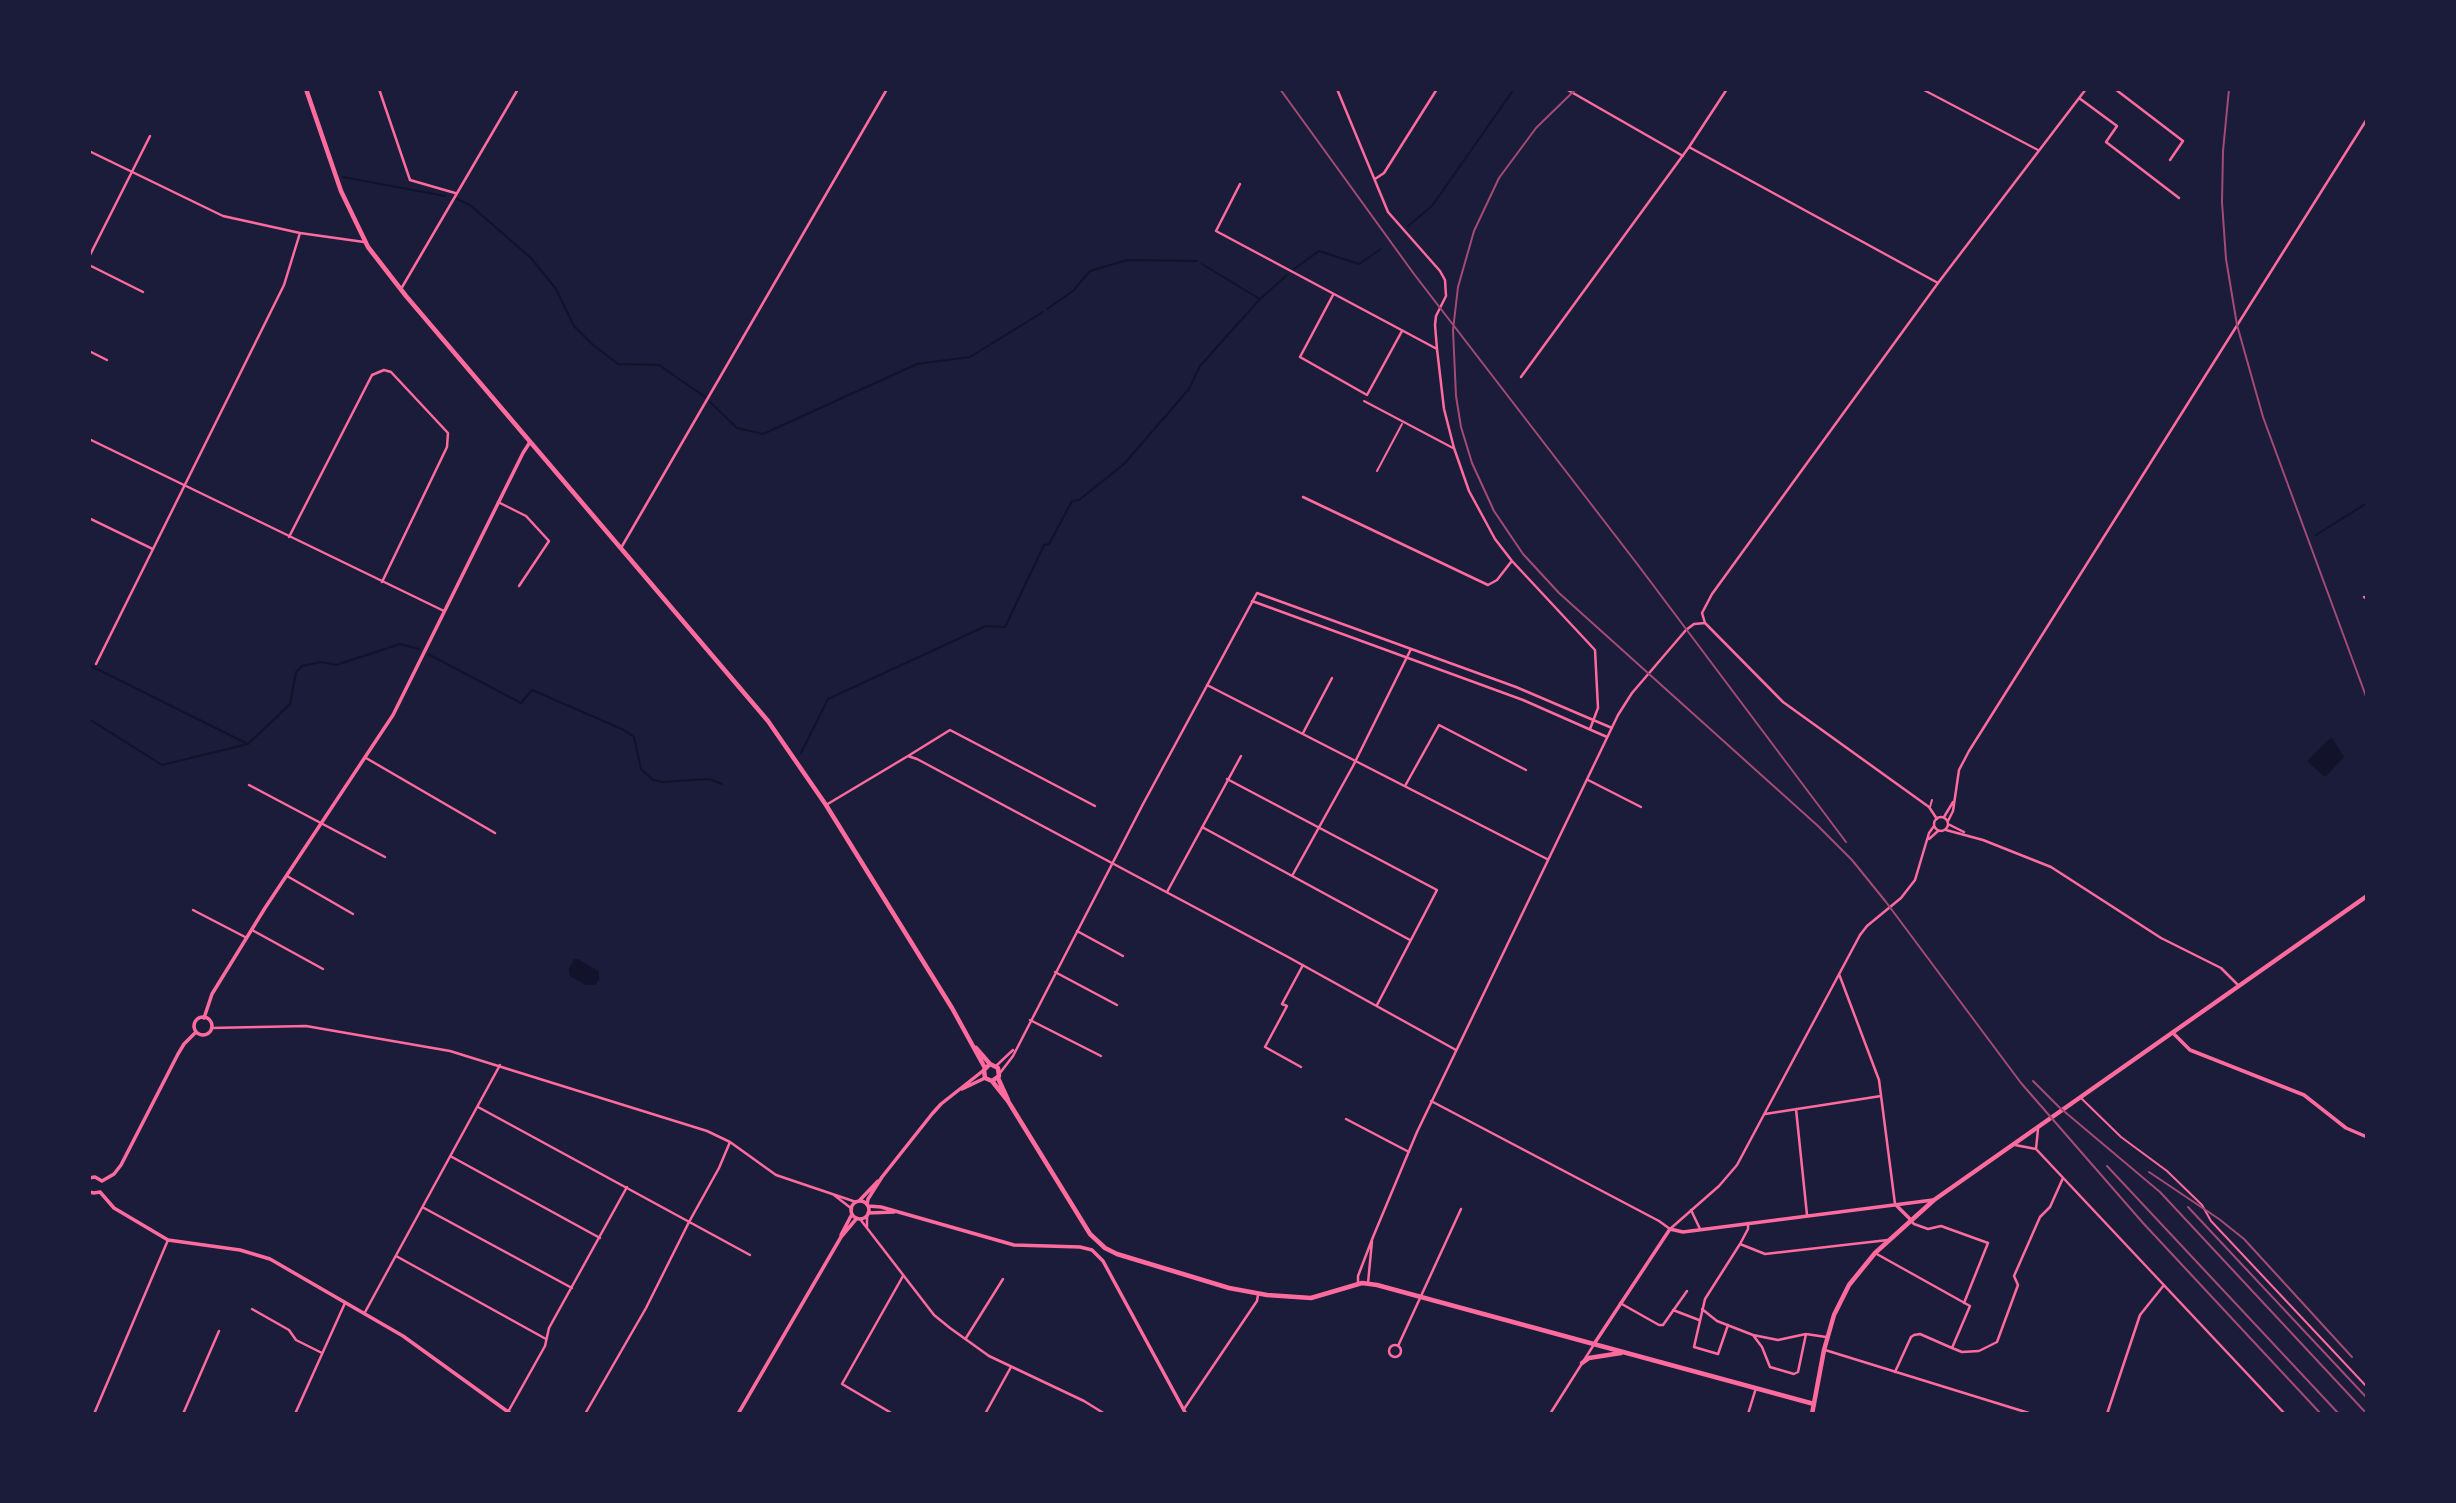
<!DOCTYPE html>
<style>
body{margin:0}
#map{position:relative;width:2456px;height:1503px;overflow:hidden;background:#1b1b3a;font-family:Helvetica,sans-serif}
canvas{display:block}
.frame{position:absolute;inset:0;border:91px solid #1b1b3a;pointer-events:none}
</style>
<div id="map">
<canvas width="2456" height="1503"></canvas>
<div class="frame"></div>
</div>
<script>
const context = document.querySelector('canvas').getContext('2d');
context.lineJoin = 'round';
function fill(path, color) {
  context.fillStyle = color;
  context.fill(path, 'evenodd');
}
function shape(rows) {
  const path = new Path2D();
  for (const r of rows) {
    if (r.length === 3) {
      path.moveTo(r[0] + r[2], r[1]);
      path.arc(r[0], r[1], r[2], 0, 2 * Math.PI);
      continue;
    }
    path.moveTo(r[0], r[1]);
    for (let i = 2; i < r.length; i += 2) path.lineTo(r[i], r[i + 1]);
  }
  return path;
}
function stroke(path, color, width, dash) {
  context.strokeStyle = color;
  context.lineWidth = width;
  context.lineCap = dash ? 'butt' : 'round';
  context.setLineDash(dash || []);
  context.stroke(path);
}
const water = shape([
 [2332,738,2344,757,2325,777,2307,761,2327,741],
 [578,959,599,972,599,980,595,985,586,985,570,976,569,969,574,959]
]);
const stream = shape([
 [343,177,445,196],
 [457,199,470,205,531,258,556,289,574,326,593,345,618,364,659,365,705,397],
 [1408,226,1432,206,1514,89],
 [1202,264,1258,298],
 [1294,269,1319,251,1359,264,1381,249],
 [1047,309,1073,291,1090,271,1127,260,1197,261],
 [710,402,737,428,763,434,917,364,970,357,1043,312],
 [2316,535,2367,503],
 [428,654,521,703,532,690,624,730,634,737,641,769,653,780,662,782,709,779,722,784],
 [89,665,248,744],
 [89,719,162,765,248,744,290,704,296,672,302,666,321,662,336,665,400,644,419,649],
 [801,753,828,699,986,626,1005,627,1044,545,1049,544,1072,501,1079,500,1124,464,1189,389,1200,366,1260,299,1287,275]
]);
const service = shape([
 [1922,89,2038,150],
 [1364,401,1453,448],
 [1377,471,1402,424],
 [1930,807,1932,800],
 [2081,1098,2121,1137,2167,1171,2202,1205,2211,1221,2367,1387]
]);
const minor = shape([
 [379,89,410,180,455,193],
 [1337,89,1388,212,1440,271,1445,280,1446,296,1436,316,1435,325,1437,349,1444,409,1454,448,1469,491,1495,539,1512,561,1595,650,1598,708,1590,729],
 [1566,89,1683,156],
 [2115,89,2183,141,2170,160],
 [2079,98,2117,126,2106,142,2179,198],
 [1689,147,1938,283],
 [89,151,223,216,300,233,364,242],
 [1375,179,1384,173,1437,89],
 [1240,184,1216,231,1437,349],
 [89,257,150,136],
 [89,265,143,292],
 [401,289,518,89],
 [1333,295,1300,357,1367,395,1402,331],
 [89,351,107,360],
 [1521,377,1689,147,1727,89],
 [89,439,444,611],
 [1303,497,1488,585,1497,580,1511,562],
 [498,502,526,516,549,541,519,586],
 [89,518,153,549],
 [289,537,372,375,384,370,391,372,448,433,447,447,382,582],
 [621,548,887,89],
 [2364,597,2367,599],
 [1252,601,1523,700,1607,737],
 [96,664,284,285,300,233],
 [1207,685,1547,859],
 [1303,733,1332,678],
 [908,756,950,730,1095,806],
 [366,758,495,833],
 [1227,779,1437,890,1377,1005],
 [1588,780,1641,807],
 [249,785,385,857],
 [1405,786,1439,725,1526,770],
 [826,805,908,756,917,759,1288,957,1456,1050],
 [1941,824,7],
 [1944,817,1953,802],
 [1937,819,1929,807,1783,702,1705,623,1702,613,1712,594,1802,470,1938,283,2086,89],
 [1948,821,1953,811,1959,770,1969,751,2367,119],
 [1948,824,1964,832],
 [1202,827,1410,940],
 [1946,830,1983,840,2051,867,2161,938,2221,968,2239,986],
 [1929,839,1938,831],
 [287,876,353,914],
 [1292,876,1353,766,1411,649],
 [1167,892,1241,756],
 [193,910,247,938],
 [252,930,323,969],
 [1077,931,1123,956],
 [1055,972,1117,1005],
 [1839,974,1879,1080,1895,1204],
 [1030,1020,1101,1056],
 [211,1028,306,1026,450,1051,707,1131,730,1142,776,1175,856,1202],
 [996,1066,1013,1050],
 [1301,1067,1265,1047,1287,1006,1282,1004,1303,965],
 [1000,1073,1013,1056,1142,806,1257,593,1516,687,1612,728],
 [1431,1101,1659,1221,1670,1229,1719,1186,1737,1165,1860,935,1867,926,1901,898,1915,880,1929,833,1934,826],
 [478,1107,750,1255],
 [1796,1109,1807,1215],
 [1765,1114,1881,1096],
 [1346,1119,1409,1152],
 [2015,1145,2036,1149,2285,1414],
 [2036,1149,2038,1129],
 [452,1157,600,1238],
 [834,1195,852,1209],
 [424,1208,572,1288],
 [1691,1210,1700,1229],
 [867,1216,867,1227],
 [860,1219,934,1315,950,1328,989,1356,1084,1401,1105,1414],
 [1911,1221,1914,1224,1928,1229,1941,1226,1988,1243,1964,1303],
 [1740,1244,1765,1254,1888,1240],
 [1875,1253,1970,1306,1952,1348,1920,1334,1914,1335,1911,1337,1895,1372],
 [396,1256,546,1339],
 [1358,1283,1358,1276,1373,1237,1417,1132,1618,715,1632,693,1686,630,1694,624,1705,623],
 [1368,1283,1372,1241],
 [1620,1303,1659,1325,1663,1325,1687,1291],
 [252,1309,289,1330,296,1340,322,1353],
 [1702,1309,1717,1321,1753,1335,1778,1340,1806,1334,1826,1337],
 [1673,1310,1699,1320],
 [364,1314,500,1065],
 [1728,1325,1718,1354,1694,1347,1705,1299,1740,1244,1748,1229,1748,1223],
 [1753,1335,1762,1347,1770,1367,1794,1374,1798,1372,1806,1334],
 [966,1338,1003,1279],
 [1395,1351,6],
 [1398,1346,1461,1209],
 [1952,1348,1962,1352,1979,1351,1997,1342,2018,1285,2014,1276,2040,1217,2050,1207,2063,1178],
 [1825,1350,2032,1414],
 [1184,1409,1257,1301,1258,1295],
 [508,1412,545,1346,549,1328,627,1187],
 [94,1414,168,1240],
 [183,1414,219,1331],
 [295,1414,345,1303],
 [585,1414,646,1308,689,1222,719,1168,730,1142],
 [893,1414,842,1384,903,1276],
 [985,1414,1011,1367],
 [1550,1414,1593,1346],
 [1748,1414,1756,1388],
 [2107,1414,2140,1315,2164,1285]
]);
const tertiary = shape([
 [203,1026,9],
 [204,1018,212,994,265,908,393,715,523,453,530,442],
 [2173,1033,2190,1050,2304,1095,2346,1128,2367,1137],
 [962,1089,985,1078],
 [89,1178,95,1177,102,1181],
 [102,1181,114,1174,121,1165,178,1054,184,1044,196,1032],
 [89,1192,94,1193,100,1192],
 [100,1192,114,1208,168,1240,240,1250,270,1259,403,1336,511,1414],
 [859,1201,878,1181],
 [860,1210,9],
 [1895,1204,1911,1220],
 [867,1205,868,1199,882,1177,932,1114,941,1104,984,1070],
 [868,1206,881,1207,1014,1245,1080,1247,1092,1250,1103,1261,1186,1414],
 [868,1213,894,1212],
 [841,1235,852,1214],
 [1594,1344,1670,1229,1683,1232,1933,1200],
 [738,1414,841,1237,857,1218]
]);
const primary = shape([
 [306,89,341,191,368,247,406,296,768,721,826,805,952,1008,985,1068],
 [976,1048,990,1064,998,1068,999,1076,992,1081],
 [990,1064,984,1070,985,1078,992,1081,1008,1101,1090,1234,1105,1248,1117,1254,1229,1288,1267,1295,1311,1298,1362,1283,1377,1285,1814,1404],
 [998,1078,1008,1100],
 [1582,1363,1589,1358,1621,1353],
 [1812,1414,1824,1350,1834,1315,1849,1285,1875,1253,1934,1200,2367,896]
]);
const rail = shape([
 [1280,89,1414,274,1638,565,1846,842],
 [1576,89,1536,128,1499,178,1474,231,1458,287,1453,330,1456,396,1461,427,1472,463,1494,511,1523,554,1559,593,1818,826,1852,860,1886,902,2021,1083,2143,1223,2321,1414],
 [2229,89,2223,151,2222,202,2226,259,2237,325,2263,417,2367,699],
 [2033,1081,2059,1107,2160,1192,2367,1414],
 [2107,1166,2339,1414],
 [2149,1172,2219,1219,2244,1239,2352,1357],
 [2188,1207,2367,1398]
]);
fill(water, '#12122b');
stroke(stream, '#12122b', 2);
stroke(service, '#ff6b9d', 2);
stroke(minor, '#ff6b9d', 2.5);
stroke(tertiary, '#ff6b9d', 3.5);
stroke(primary, '#ff6b9d', 4.5);
stroke(rail, '#a44b75', 2);
</script>
